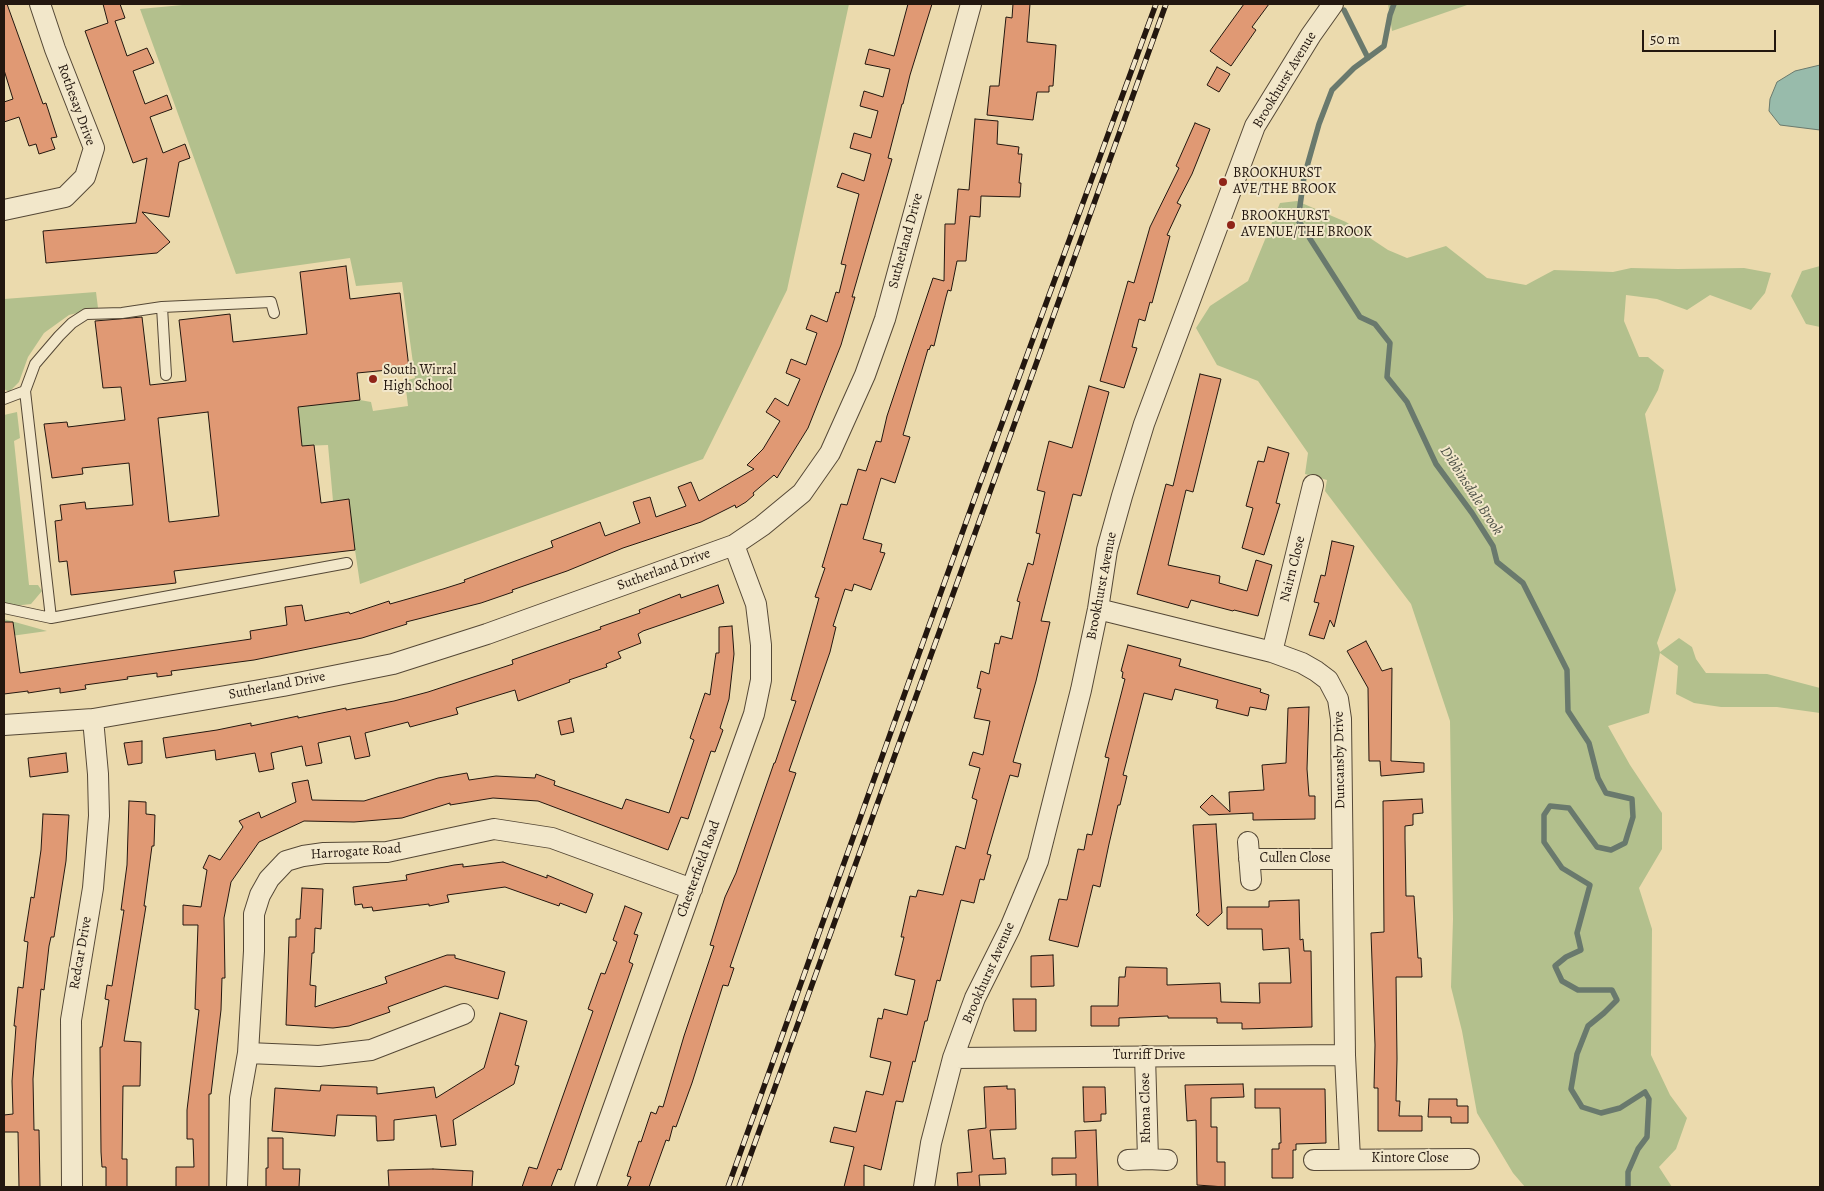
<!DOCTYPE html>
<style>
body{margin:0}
#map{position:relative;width:1824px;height:1191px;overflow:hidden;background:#ebdaad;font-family:Alegreya,serif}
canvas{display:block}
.frame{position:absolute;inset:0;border:5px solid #23170f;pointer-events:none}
.scale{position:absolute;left:1642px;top:30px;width:134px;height:22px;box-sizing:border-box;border:2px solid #23170f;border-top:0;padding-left:6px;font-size:15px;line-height:18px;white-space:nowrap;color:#23170f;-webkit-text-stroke:4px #f2e7ca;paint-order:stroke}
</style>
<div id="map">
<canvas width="1824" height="1191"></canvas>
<div class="frame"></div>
<div class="scale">50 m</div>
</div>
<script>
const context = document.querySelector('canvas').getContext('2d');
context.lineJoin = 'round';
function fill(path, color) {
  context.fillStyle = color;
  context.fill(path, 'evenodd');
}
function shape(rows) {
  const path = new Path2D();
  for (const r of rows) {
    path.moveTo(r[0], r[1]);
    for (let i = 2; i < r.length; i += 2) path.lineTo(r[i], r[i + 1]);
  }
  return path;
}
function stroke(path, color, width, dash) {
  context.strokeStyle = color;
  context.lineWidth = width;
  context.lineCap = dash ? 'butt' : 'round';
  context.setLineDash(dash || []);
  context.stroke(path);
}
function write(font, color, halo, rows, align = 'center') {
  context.font = font + ' Alegreya,serif';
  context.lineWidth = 4;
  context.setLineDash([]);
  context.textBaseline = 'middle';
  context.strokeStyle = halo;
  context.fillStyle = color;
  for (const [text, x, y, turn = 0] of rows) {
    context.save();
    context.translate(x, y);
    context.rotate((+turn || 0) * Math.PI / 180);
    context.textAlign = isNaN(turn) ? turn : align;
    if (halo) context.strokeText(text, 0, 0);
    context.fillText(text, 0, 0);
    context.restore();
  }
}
const green = shape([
 [193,4,849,4,787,290,703,459,360,584,355,550,333,501,328,445,302,446,296,394,314,405,360,400,371,402,373,411,408,406,405,381,415,378,402,282,356,286,350,258,236,274,140,9],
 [1388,4,1470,4,1392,31],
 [1297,201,1346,222,1388,250,1407,258,1446,246,1487,278,1526,285,1554,270,1613,272,1631,268,1678,269,1744,268,1771,273,1765,293,1751,310,1710,295,1687,310,1657,299,1626,295,1624,321,1639,357,1648,357,1664,370,1658,390,1645,414,1676,590,1657,643,1660,652,1679,638,1692,647,1696,659,1706,673,1767,674,1820,688,1820,713,1777,707,1721,707,1694,703,1676,694,1678,666,1660,653,1649,713,1608,726,1630,765,1662,813,1662,849,1639,888,1652,929,1651,1055,1670,1095,1687,1118,1676,1149,1659,1167,1672,1187,1525,1187,1513,1173,1477,1113,1462,1031,1451,987,1453,919,1450,721,1411,604,1325,491,1327,480,1305,474,1308,453,1258,381,1217,365,1196,328,1210,306,1248,281,1280,203],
 [1820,266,1820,327,1806,324,1791,296,1802,271],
 [96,292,98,308,69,315,44,333,28,357,19,382,9,392,4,389,4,299],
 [17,412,20,438,14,441,29,585,38,585,42,591,31,604,14,606,4,604,4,415],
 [4,619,47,631,4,637]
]);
const water = shape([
 [1820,65,1820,130,1780,125,1769,111,1770,99,1777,82,1795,71,1820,65]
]);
const stream = shape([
 [1394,4,1390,15,1384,46,1354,68,1332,90,1319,124,1304,177,1298,220,1360,317,1375,324,1390,343,1387,377,1407,402,1436,464,1472,513,1493,546,1497,562,1523,583,1567,670,1568,711,1589,743,1598,778,1606,793,1632,799,1633,817,1625,843,1611,850,1597,847,1569,808,1550,806,1544,815,1544,842,1562,868,1590,885,1577,933,1581,950,1566,957,1555,966,1562,981,1578,990,1612,990,1617,1000,1604,1013,1588,1026,1577,1054,1571,1089,1582,1107,1601,1113,1620,1108,1645,1092,1649,1099,1647,1137,1638,1149,1628,1172,1628,1187],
 [1344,10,1368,58]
]);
const building = shape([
 [4,4,7,4,43,104,46,103,57,137,51,138,55,149,39,154,36,144,29,146,19,117,4,122,4,102,13,99,4,70,4,4],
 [103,4,120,4,125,18,115,21,127,56,147,48,154,63,133,71,145,104,167,95,172,109,150,117,163,153,185,144,190,158,179,162,169,217,142,212,170,242,157,253,46,263,43,231,136,223,147,158,133,163,85,31,108,23,103,4],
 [908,4,932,4,910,75,903,104,902,104,888,158,892,159,852,297,855,297,841,345,808,428,777,478,774,475,753,493,754,495,746,502,736,508,735,505,701,522,623,548,567,571,512,590,513,592,481,603,406,622,407,624,362,638,254,660,171,671,172,675,157,677,157,673,127,677,128,679,85,685,86,689,60,693,60,688,28,693,28,691,4,694,4,622,13,622,20,673,251,639,250,631,287,625,285,607,302,605,305,621,349,612,350,614,389,601,390,604,443,589,465,582,464,580,553,547,551,541,600,522,605,536,640,523,633,502,650,497,656,517,686,506,678,487,691,482,699,501,754,469,747,465,763,449,780,421,766,412,775,398,788,406,800,379,786,373,791,359,806,365,817,333,806,329,811,315,827,322,836,292,839,293,846,265,841,264,859,194,837,187,842,173,864,181,871,154,850,148,854,133,871,138,878,111,860,106,864,91,883,97,890,69,865,64,869,49,894,56,908,4],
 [1013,4,1030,4,1027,42,1056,45,1053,86,1049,86,1049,92,1037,92,1033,120,987,115,990,86,999,86,1006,17,1012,18,1013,4],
 [1244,4,1269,4,1252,27,1256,30,1231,66,1210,51,1244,4],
 [1217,67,1230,74,1219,92,1207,85,1217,67],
 [975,119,998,121,997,144,1019,147,1018,154,1022,154,1019,183,1021,183,1020,197,981,196,980,217,970,216,966,261,957,261,951,291,948,290,946,297,934,346,931,345,929,350,928,349,903,435,910,437,895,483,881,478,863,539,882,544,880,552,885,553,871,590,854,584,852,591,845,589,833,626,836,627,830,652,789,771,796,773,730,967,734,968,728,986,723,985,692,1083,676,1127,673,1126,669,1141,666,1140,649,1187,627,1187,631,1177,627,1176,639,1141,641,1142,651,1112,656,1114,659,1106,663,1107,684,1036,714,946,710,945,725,897,736,873,774,763,775,763,796,701,791,700,819,598,815,597,825,568,822,567,841,504,847,505,858,469,866,471,876,441,881,442,887,416,933,278,944,281,945,224,955,224,958,189,969,190,975,119],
 [1195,123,1210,129,1192,174,1177,203,1181,205,1167,235,1170,236,1152,303,1150,302,1145,321,1139,319,1132,347,1137,348,1124,388,1100,381,1128,281,1134,283,1150,227,1179,168,1176,166,1195,123],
 [346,266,350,299,400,293,409,368,357,373,360,400,298,407,302,446,314,445,321,503,349,499,355,550,174,571,176,583,71,595,67,561,59,562,55,521,62,520,60,505,85,502,86,509,133,505,129,463,82,468,83,474,52,478,44,424,67,422,68,427,125,420,121,387,103,388,95,321,142,317,150,385,186,381,179,320,230,314,233,342,307,334,300,272,346,266],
 [208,412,219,516,169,522,158,418,208,412],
 [1200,374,1221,379,1193,492,1186,490,1168,565,1220,576,1219,583,1247,591,1256,560,1272,565,1258,616,1234,610,1233,611,1191,600,1188,608,1137,594,1166,484,1173,486,1200,374],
 [1089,386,1109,392,1081,496,1073,494,1041,621,1050,622,1036,681,1013,762,1021,764,1018,777,1010,775,987,854,991,855,986,872,984,880,980,879,974,903,961,900,940,981,937,980,927,1021,925,1021,915,1062,913,1061,903,1102,896,1101,881,1170,864,1165,864,1187,844,1187,854,1147,830,1142,834,1127,856,1132,866,1091,883,1095,891,1062,870,1057,878,1018,882,1019,884,1009,907,1015,915,980,895,975,904,937,901,937,910,896,916,897,918,890,943,895,956,846,965,849,977,800,972,798,980,768,969,765,973,752,983,755,990,721,974,718,981,689,977,688,981,671,989,674,995,643,999,644,1001,636,1012,639,1020,602,1017,601,1028,563,1033,565,1040,534,1036,533,1045,492,1037,490,1049,441,1072,448,1089,386],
 [1268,447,1289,453,1276,503,1280,504,1264,555,1242,548,1253,508,1246,506,1258,461,1264,462,1268,447],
 [1332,541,1354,546,1334,627,1330,620,1324,639,1309,635,1319,603,1314,602,1321,575,1325,576,1332,541],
 [718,585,724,603,643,631,638,634,641,643,618,652,621,658,606,664,607,667,569,680,570,682,518,701,515,690,456,708,458,714,410,727,408,722,365,733,370,756,355,759,350,736,318,743,322,763,306,766,302,746,271,753,274,769,259,772,255,753,216,760,215,750,166,758,163,738,217,730,251,723,251,726,298,716,298,718,346,708,346,710,394,701,428,692,513,664,512,660,601,629,600,627,640,613,639,610,680,594,681,598,718,585],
 [732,626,734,654,729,699,720,728,723,730,715,752,711,751,688,819,681,817,668,850,538,801,493,798,450,805,450,803,402,818,354,822,304,821,259,842,231,882,224,918,225,978,222,978,221,1010,211,1094,209,1094,209,1187,176,1187,176,1167,194,1167,193,1139,187,1139,187,1110,199,1010,195,1009,198,925,183,925,183,905,201,907,207,870,203,868,209,855,220,860,243,827,239,821,259,812,261,818,296,802,292,783,308,780,312,800,364,801,438,778,467,773,469,780,496,776,535,778,536,774,555,781,554,785,622,809,626,799,669,813,694,740,690,738,705,693,710,695,716,653,719,653,719,627,732,626],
 [1366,641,1382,671,1392,668,1391,761,1424,763,1424,772,1381,776,1380,761,1369,761,1368,688,1347,651,1366,641],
 [1128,645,1181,659,1179,666,1261,689,1260,692,1269,695,1266,710,1250,707,1248,716,1216,708,1218,700,1175,689,1172,700,1144,693,1123,775,1127,776,1120,805,1118,805,1109,844,1100,887,1093,885,1078,947,1049,940,1059,899,1067,900,1078,849,1084,850,1087,834,1092,835,1109,758,1105,757,1125,679,1122,678,1123,672,1121,671,1128,645],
 [1309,707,1307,769,1309,796,1315,796,1315,819,1253,820,1253,813,1209,815,1200,807,1212,795,1230,812,1229,792,1264,790,1262,765,1286,763,1288,708,1309,707],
 [571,718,574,732,561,735,558,721,571,718],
 [142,741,142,763,128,765,124,743,142,741],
 [66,753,68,772,30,777,28,758,66,753],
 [1422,799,1423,813,1413,814,1413,825,1405,826,1405,839,1406,896,1414,896,1418,958,1421,958,1422,977,1396,977,1397,1059,1396,1101,1400,1101,1399,1116,1422,1116,1422,1131,1378,1131,1378,1088,1374,1088,1375,1045,1371,933,1384,932,1383,801,1422,799],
 [129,801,146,802,146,814,155,815,154,846,152,846,144,906,146,906,124,1041,141,1042,140,1086,123,1086,122,1159,127,1159,127,1187,106,1187,106,1167,102,1167,101,1152,100,1047,102,1047,109,1000,105,999,107,985,112,986,124,910,121,910,127,865,129,801],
 [43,814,69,815,66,861,54,937,51,937,49,946,44,990,41,989,36,1040,33,1079,34,1130,39,1130,40,1187,19,1187,18,1132,4,1132,4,1115,13,1114,12,1081,16,1026,14,1026,18,987,23,988,28,942,24,941,31,897,34,898,41,850,43,814],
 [1216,824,1222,913,1208,926,1196,915,1199,912,1193,825,1216,824],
 [503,862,547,878,547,875,593,894,586,913,560,903,559,906,505,887,447,895,449,902,429,906,429,904,373,911,372,907,363,908,362,904,355,905,353,887,407,880,406,875,454,865,463,864,463,867,503,862],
 [302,888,323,889,321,929,315,928,314,953,312,953,310,985,316,986,315,1007,387,983,385,977,447,955,455,955,455,958,505,972,498,999,445,986,388,1007,390,1012,349,1026,333,1028,286,1025,289,937,296,937,296,919,300,919,302,888],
 [1299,900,1300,940,1303,939,1304,951,1311,951,1312,1027,1242,1029,1242,1023,1217,1023,1217,1018,1168,1018,1168,1016,1119,1018,1119,1026,1091,1026,1091,1006,1118,1006,1119,977,1125,977,1126,967,1167,968,1167,985,1220,983,1221,1002,1260,1003,1259,983,1291,983,1289,948,1263,950,1262,929,1227,929,1227,907,1269,907,1269,901,1299,900],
 [625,906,642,913,634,934,638,935,629,962,633,964,561,1170,558,1169,551,1187,522,1187,529,1167,537,1169,593,1011,588,1009,601,973,605,974,617,942,613,940,625,906],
 [1053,955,1054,986,1031,987,1031,956,1053,955],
 [1013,999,1036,999,1036,1031,1014,1031,1013,999],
 [500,1013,527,1021,515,1065,519,1066,514,1084,453,1120,456,1145,441,1147,436,1115,394,1120,394,1140,377,1141,376,1116,337,1115,335,1136,272,1131,275,1088,320,1091,321,1085,377,1087,377,1094,434,1087,436,1098,484,1068,500,1013],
 [1243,1084,1244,1097,1211,1098,1211,1127,1217,1127,1217,1162,1225,1162,1225,1187,1197,1185,1196,1120,1187,1121,1185,1085,1243,1084],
 [1007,1086,1007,1089,1015,1089,1016,1129,990,1130,993,1159,1005,1158,1006,1174,979,1175,980,1187,958,1187,957,1173,972,1172,968,1130,986,1128,984,1087,1007,1086],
 [1083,1087,1105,1087,1106,1114,1101,1114,1101,1121,1084,1122,1083,1087],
 [1255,1089,1325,1089,1326,1143,1296,1144,1296,1150,1293,1150,1293,1178,1272,1178,1272,1149,1279,1149,1279,1143,1281,1143,1280,1108,1255,1108,1255,1089],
 [1429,1099,1457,1099,1457,1106,1468,1106,1468,1123,1451,1123,1451,1117,1428,1117,1429,1099],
 [1096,1130,1098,1187,1076,1187,1076,1174,1052,1175,1052,1158,1076,1158,1075,1131,1096,1130],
 [268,1138,283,1138,283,1169,300,1169,299,1187,266,1187,266,1168,268,1168,268,1138],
 [433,1169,473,1171,472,1187,389,1187,388,1170,433,1169]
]);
const service = shape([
 [162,307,271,302,274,313],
 [25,391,35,364,59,336,72,323,86,314,122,313,162,307,166,375],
 [4,399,25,391,51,618],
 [4,608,51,618,347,563]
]);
const minor = shape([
 [4,210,65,197,85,177,94,148,55,49,40,4],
 [1098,609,1272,652,1302,663,1316,671,1328,680,1338,699,1341,719,1345,1055,1350,1159],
 [1272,652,1313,485],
 [4,725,93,719,283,686,393,664,487,634,734,545,762,526,802,493,830,453,865,375,885,319,971,4],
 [1248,842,1251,880],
 [1249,859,1341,859],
 [248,1053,319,1056,371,1050,464,1014],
 [1145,1056,1148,1159,1167,1160],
 [953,1058,1345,1055],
 [1128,1160,1148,1159],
 [1314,1160,1469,1159],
 [72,1187,71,1020,93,888,99,816,98,774,93,719],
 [237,1187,240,1098,248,1053,254,951,254,914,260,895,269,879,286,861,303,856,324,853,387,852,494,829,552,838,692,889],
 [585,1187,754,714,761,680,761,645,756,604,734,545],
 [924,1187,931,1143,953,1058,975,998,1010,928,1038,861,1081,690,1098,609,1107,550,1122,496,1144,424,1255,126,1311,35,1333,4]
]);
const rail = shape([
 [728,1187,979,486,1156,4],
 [739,1187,1166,4]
]);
const markers = [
 [1223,182,5,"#8f2418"],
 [1231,225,5,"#8f2418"],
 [373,379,5,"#8f2418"]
];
const streetNames = [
 ["Brookhurst Avenue",1285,80,-59],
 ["Rothesay Drive",76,105,70],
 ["Sutherland Drive",906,241,-75],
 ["Nairn Close",1293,569,-76],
 ["Sutherland Drive",664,570,-20],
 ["Brookhurst Avenue",1102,586,-79],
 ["Sutherland Drive",277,686,-11],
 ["Duncansby Drive",1340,760,-91],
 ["Harrogate Road",356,852,-4],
 ["Cullen Close",1295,859],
 ["Chesterfield Road",699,869,-70],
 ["Redcar Drive",81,953,-80],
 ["Brookhurst Avenue",989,973,-66],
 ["Turriff Drive",1149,1056],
 ["Rhona Close",1146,1108,-91],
 ["Kintore Close",1410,1159]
];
const poiNames = [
 ["BROOKHURST",1233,174],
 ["AVE/THE BROOK",1233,190],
 ["BROOKHURST",1241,217],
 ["AVENUE/THE BROOK",1241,233],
 ["South Wirral",383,371],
 ["High School",383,387]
];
const waterNames = [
 ["Dibbinsdale Brook",1471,491,57]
];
fill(green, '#b3c08d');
fill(water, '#98bbab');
stroke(water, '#69796d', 1);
stroke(stream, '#69796d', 5.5);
fill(building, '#e09974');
stroke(building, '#23170f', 1);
stroke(service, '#554836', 12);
stroke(minor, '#554836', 22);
stroke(service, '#f2e7ca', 10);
stroke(minor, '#f2e7ca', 20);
stroke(rail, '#23170f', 5.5);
stroke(rail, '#f2e7ca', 4, [11]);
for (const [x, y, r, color] of markers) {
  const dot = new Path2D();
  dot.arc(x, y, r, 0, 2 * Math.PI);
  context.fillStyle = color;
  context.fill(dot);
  stroke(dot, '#f2e7ca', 2);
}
write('14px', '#23170f', '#f2e7ca', streetNames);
write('14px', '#23170f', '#f2e7ca', poiNames, 'left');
write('italic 15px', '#4c5046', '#f2e7ca', waterNames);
</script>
